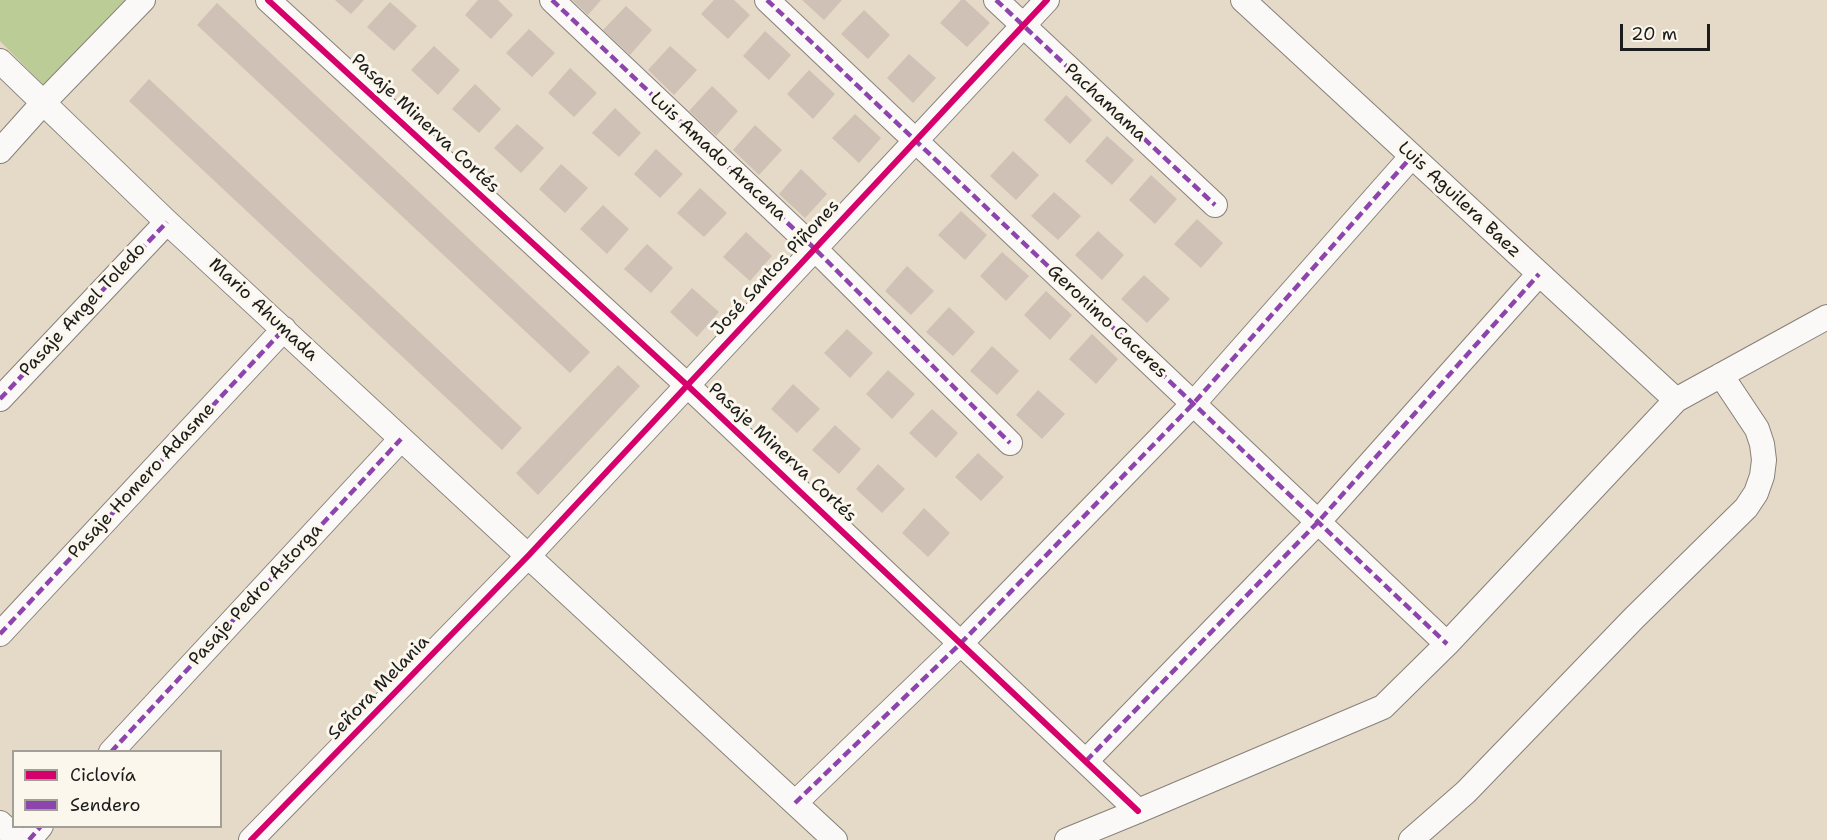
<!DOCTYPE html>
<meta charset="utf-8">
<style>
body{margin:0}
#map{position:relative;width:1827px;height:840px;overflow:hidden;background:#e5d9c8;font-family:"Shantell Sans",sans-serif}
canvas{display:block}
.legend{position:absolute;left:12px;top:750px;width:210px;height:78px;box-sizing:border-box;background:#fbf7ec;border:2px solid #a29f99;margin:0;padding:8px 10px;list-style:none;font-size:18px;color:#1c1c1c}
.legend li{display:flex;align-items:center;gap:12px;height:30px}
.legend b{width:30px;border:2px solid #a29f99}
.scale{position:absolute;left:1620px;top:24px;width:90px;height:27px;box-sizing:border-box;border:3px solid #1c1c1c;border-top:0;padding-left:8px;font-size:18px;line-height:21px;white-space:nowrap;color:#1c1c1c;-webkit-text-stroke:4px #fbf7ec;paint-order:stroke}
</style>
<div id="map">
<canvas width="1827" height="840"></canvas>
<ul class="legend">
<li><b style="height:8px;background:#d6006c"></b>Ciclovía</li>
<li><b style="height:8px;background:#8e44ad"></b>Sendero</li>
</ul>
<div class="scale">20 m</div>
</div>
<script>
const context = document.querySelector('canvas').getContext('2d');
context.lineJoin = 'round';
function fill(path, color) {
  context.fillStyle = color;
  context.fill(path, 'evenodd');
}
function shape(rows) {
  const path = new Path2D();
  for (const r of rows) {
    path.moveTo(r[0], r[1]);
    for (let i = 2; i < r.length; i += 2) path.lineTo(r[i], r[i + 1]);
  }
  return path;
}
function stroke(path, color, width, dash) {
  context.strokeStyle = color;
  context.lineWidth = width;
  context.lineCap = dash ? 'butt' : 'round';
  context.setLineDash(dash || []);
  context.stroke(path);
}
function write(font, color, halo, rows, align = 'center') {
  context.font = font + ' "Shantell Sans",sans-serif';
  context.lineWidth = 6;
  context.setLineDash([]);
  context.textBaseline = 'middle';
  context.strokeStyle = halo;
  context.fillStyle = color;
  for (const [text, x, y, turn = 0] of rows) {
    context.save();
    context.translate(x, y);
    context.rotate((+turn || 0) * Math.PI / 180);
    context.textAlign = isNaN(turn) ? turn : align;
    if (halo) context.strokeText(text, 0, 0);
    context.fillText(text, 0, 0);
    context.restore();
  }
}
const green = shape([
 [0,0,125,0,44,86,0,41]
]);
const building = shape([
 [335,0,364,0,351,14],
 [478,0,498,0,513,15,491,39,465,15],
 [572,0,601,0,588,15],
 [714,0,734,0,750,15,728,39,701,14],
 [802,0,842,0,824,20],
 [961,0,965,0,990,23,967,47,940,23],
 [390,2,417,26,394,51,367,27],
 [217,3,590,352,570,373,197,25],
 [626,6,652,30,630,55,603,30],
 [864,10,890,35,868,59,841,34],
 [529,29,555,53,532,77,506,53],
 [765,31,791,55,769,80,743,56],
 [434,46,460,70,438,95,411,70],
 [670,46,697,70,674,95,648,70],
 [909,54,936,78,913,103,887,78],
 [570,68,597,93,574,117,548,93],
 [809,70,835,94,813,119,787,94],
 [149,79,522,428,502,450,129,101],
 [475,84,501,109,479,133,452,109],
 [712,86,738,111,716,136,689,111],
 [1066,95,1092,120,1070,144,1044,120],
 [615,108,641,133,619,157,592,133],
 [855,114,881,138,859,163,832,138],
 [517,124,544,148,521,173,494,148],
 [755,125,782,150,759,175,733,150],
 [1107,136,1134,160,1112,185,1085,161],
 [656,149,683,174,660,198,634,174],
 [1013,151,1039,175,1016,200,990,176],
 [561,164,588,188,565,213,539,189],
 [801,169,827,194,805,218,779,194],
 [1151,175,1177,199,1155,224,1129,200],
 [700,188,727,213,704,237,677,213],
 [1054,192,1081,216,1058,240,1031,216],
 [603,205,629,229,607,254,580,229],
 [961,211,987,235,965,260,938,235],
 [1197,219,1223,243,1201,268,1174,244],
 [1098,231,1124,255,1102,280,1075,255],
 [746,232,772,256,750,281,723,257],
 [647,244,673,268,651,293,624,269],
 [1002,252,1029,276,1006,301,980,276],
 [907,266,934,291,911,315,885,291],
 [1144,275,1170,299,1147,323,1121,299],
 [692,288,719,312,697,337,670,312],
 [1046,291,1072,315,1050,340,1024,315],
 [949,307,975,332,953,356,926,332],
 [847,329,873,353,850,378,824,353],
 [1092,334,1118,359,1096,384,1069,359],
 [992,346,1019,371,997,395,970,371],
 [618,365,640,386,538,495,516,473],
 [888,370,915,394,892,419,866,394],
 [793,384,820,409,797,433,771,409],
 [1038,390,1065,414,1042,439,1016,415],
 [932,409,958,433,936,458,909,433],
 [835,425,861,449,839,474,812,450],
 [978,453,1004,477,981,501,955,477],
 [878,464,905,489,882,513,856,489],
 [924,508,950,533,928,557,902,533]
]);
const street = shape([
 [268,0,687,385,1138,811],
 [552,0,815,249,1010,443],
 [767,0,1447,644],
 [996,0,1215,205],
 [1243,0,1676,400],
 [0,61,167,222,835,840],
 [0,151,43,103,143,0],
 [0,399,167,222],
 [0,634,284,329],
 [111,752,401,439],
 [1086,761,1318,522,1539,274],
 [795,803,961,643,1193,404,1412,156],
 [0,823,18,840],
 [29,840,41,826],
 [251,840,528,556,1047,0],
 [1067,840,1138,811,1383,707,1447,644,1676,400,1827,317],
 [1411,840,1466,792,1634,618,1746,508,1756,493,1762,476,1764,460,1762,444,1757,429,1721,375]
]);
const quiet = shape([
 [552,0,815,249,1010,443],
 [767,0,1447,644],
 [996,0,1215,205],
 [0,399,167,222],
 [0,634,284,329],
 [111,752,401,439],
 [1086,761,1318,522,1539,274],
 [795,803,961,643,1193,404,1412,156],
 [29,840,41,826]
]);
const cycleway = shape([
 [268,0,687,385,1138,811],
 [251,840,528,556,1047,0]
]);
const streetNames = [
 ["Pachamama",1105,103,43],
 ["Pasaje Minerva Cortés",425,124,43],
 ["Luis Amado Aracena",718,157,43],
 ["Luis Aguilera Baez",1459,200,43],
 ["José Santos Piñones",776,268,-47],
 ["Pasaje Angel Toledo",83,310,-47],
 ["Mario Ahumada",263,310,43],
 ["Geronimo Caceres",1107,322,43],
 ["Pasaje Minerva Cortés",782,453,43],
 ["Pasaje Homero Adasme",142,481,-47],
 ["Pasaje Pedro Astorga",256,595,-47],
 ["Señora Melania",379,688,-46]
];
fill(green, '#bbcc96');
fill(building, '#cfc1b5');
stroke(street, '#868078', 26);
stroke(street, '#fbf9f7', 24);
stroke(quiet, '#8e44ad', 4.5, [9, 4.5]);
stroke(cycleway, '#d6006c', 6);
write('18px', '#1c1c1c', '#fbf7ec', streetNames);
</script>
